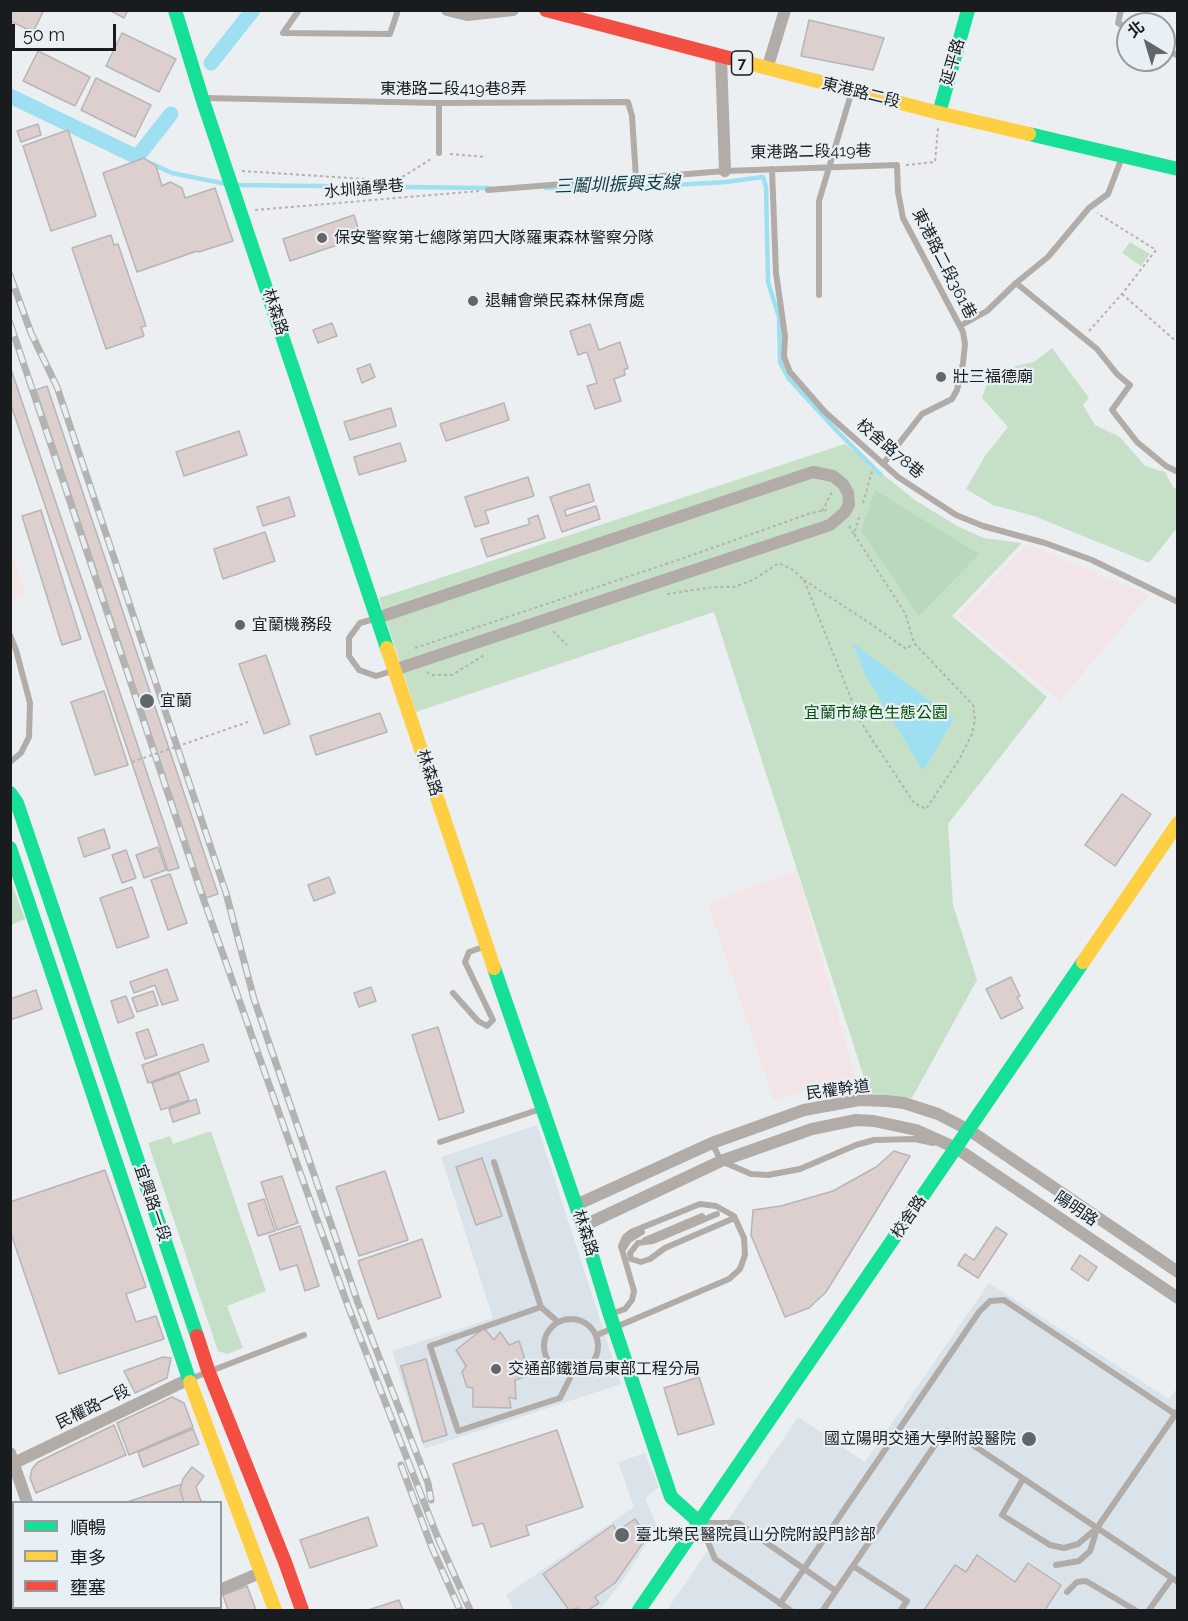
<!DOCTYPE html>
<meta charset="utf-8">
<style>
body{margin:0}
#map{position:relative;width:1188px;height:1621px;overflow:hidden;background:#eceff2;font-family:Raleway,"Noto Sans TC",sans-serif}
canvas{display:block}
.frame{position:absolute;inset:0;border:12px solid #191c1e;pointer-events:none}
.legend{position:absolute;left:12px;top:1501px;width:210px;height:108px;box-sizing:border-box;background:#e8f0f6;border:2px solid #959ba0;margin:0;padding:8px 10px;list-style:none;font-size:18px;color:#191c1e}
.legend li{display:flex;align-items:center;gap:12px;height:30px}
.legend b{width:30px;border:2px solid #959ba0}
.north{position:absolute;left:1116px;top:12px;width:60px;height:60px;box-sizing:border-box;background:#e8f0f6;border:2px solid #959ba0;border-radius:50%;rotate:322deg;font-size:16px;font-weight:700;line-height:24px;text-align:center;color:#191c1e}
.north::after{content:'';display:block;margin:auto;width:21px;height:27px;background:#636668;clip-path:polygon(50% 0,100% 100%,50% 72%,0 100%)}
.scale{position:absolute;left:12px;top:24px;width:104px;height:27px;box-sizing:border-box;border:3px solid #191c1e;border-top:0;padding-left:8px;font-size:18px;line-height:21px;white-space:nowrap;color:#191c1e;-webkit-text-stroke:4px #e8f0f6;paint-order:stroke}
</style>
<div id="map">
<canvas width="1188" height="1621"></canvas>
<div class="frame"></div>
<ul class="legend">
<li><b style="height:8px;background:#16e098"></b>順暢</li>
<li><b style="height:8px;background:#ffcf43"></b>車多</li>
<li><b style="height:8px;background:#f24e42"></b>壅塞</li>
</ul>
<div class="north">北</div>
<div class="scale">50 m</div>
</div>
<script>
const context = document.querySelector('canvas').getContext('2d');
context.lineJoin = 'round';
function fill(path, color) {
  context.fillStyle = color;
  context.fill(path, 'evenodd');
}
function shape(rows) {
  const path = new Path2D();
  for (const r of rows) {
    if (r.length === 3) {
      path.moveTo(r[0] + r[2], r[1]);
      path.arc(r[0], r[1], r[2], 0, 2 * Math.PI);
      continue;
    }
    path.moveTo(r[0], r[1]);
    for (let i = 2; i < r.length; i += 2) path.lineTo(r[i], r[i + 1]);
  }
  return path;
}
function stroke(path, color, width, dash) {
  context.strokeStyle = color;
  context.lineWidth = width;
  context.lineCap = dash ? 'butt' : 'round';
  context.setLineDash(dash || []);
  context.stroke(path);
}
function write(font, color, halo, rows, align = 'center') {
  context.font = font + ' Raleway,"Noto Sans TC",sans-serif';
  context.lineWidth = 4.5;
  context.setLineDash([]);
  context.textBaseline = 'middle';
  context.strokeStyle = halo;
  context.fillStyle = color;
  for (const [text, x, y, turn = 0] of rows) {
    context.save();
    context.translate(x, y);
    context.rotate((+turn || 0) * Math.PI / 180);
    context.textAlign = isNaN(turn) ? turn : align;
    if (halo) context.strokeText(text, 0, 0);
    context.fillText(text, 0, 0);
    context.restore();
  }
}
const commercial = shape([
 [10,547,26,595,11,600,10,600]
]);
const industrial = shape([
 [1027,544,1149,595,1060,701,957,616],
 [797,871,857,1083,821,1085,774,1100,708,903]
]);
const built = shape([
 [537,1125,621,1384,424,1449,392,1351,493,1318,441,1157],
 [989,1283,1169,1399,1177,1388,1177,1610,667,1610,798,1417,865,1462],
 [645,1453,659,1487,645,1498,657,1527,626,1576,603,1606,598,1610,514,1610,506,1595,634,1507,618,1462]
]);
const green = shape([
 [1130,242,1150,254,1141,266,1122,253],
 [1052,348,1089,398,1083,405,1095,425,1120,437,1145,466,1165,472,1173,487,1177,489,1177,528,1149,563,1034,516,993,505,966,489,985,456,1008,427,982,398,987,383,1006,374,1016,366,1034,362],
 [845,444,915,500,957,526,984,538,1022,543,952,616,1047,697,948,824,953,905,977,980,912,1098,869,1093,714,612,416,712,379,598],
 [10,879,25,919,11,925,10,925],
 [211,1131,266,1291,227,1306,243,1348,227,1354,218,1351,148,1143,170,1136,173,1144]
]);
const forest = shape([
 [875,490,979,554,919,616,861,531]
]);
const water = shape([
 [852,642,954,719,923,771,866,676]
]);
const stream = shape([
 [137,157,172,173,226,184],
 [234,185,490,188],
 [546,188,623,188,726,182,763,177,766,187,768,282,779,317,780,362,789,379,837,431,881,475]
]);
const canal = shape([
 [211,63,253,10],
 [10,96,137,157,171,114]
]);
const building = shape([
 [10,10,44,10,33,32,10,21,10,10],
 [109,10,128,10,124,18,109,10],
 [809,20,884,38,873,70,801,56,809,20],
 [122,33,176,59,159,92,106,66,122,33],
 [38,51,90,77,75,106,23,81,38,51],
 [96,78,151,105,135,137,81,110,96,78],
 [38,124,41,135,21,142,17,131,38,124],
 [68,130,96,216,51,231,23,146,68,130],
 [144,158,156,166,162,186,170,182,182,188,185,198,215,188,233,241,199,252,197,251,137,272,103,173,144,158],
 [354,215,361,237,290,261,283,239,354,215],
 [111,235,114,245,118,244,146,326,141,327,144,336,106,349,72,248,111,235],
 [332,323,337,336,318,343,313,330,332,323],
 [590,324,599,350,620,342,628,368,624,370,625,375,614,379,621,401,595,409,587,386,597,383,587,352,578,355,570,331,590,324],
 [370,364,375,377,362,383,357,369,370,364],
 [10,366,179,868,168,871,125,742,10,402,10,366],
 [47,386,218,894,206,898,36,390,47,386],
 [504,403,509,420,446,441,440,424,504,403],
 [391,408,396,426,350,440,344,422,391,408],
 [239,431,247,455,184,476,176,452,239,431],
 [400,443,406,461,359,475,354,457,400,443],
 [528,477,534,496,485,511,489,523,475,527,465,497,528,477],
 [589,484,594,501,565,510,566,516,596,506,600,519,562,532,550,497,589,484],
 [289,497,295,516,263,526,257,507,289,497],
 [41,510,81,639,62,645,22,516,41,510],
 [538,515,545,538,487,557,481,539,530,524,528,519,538,515],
 [265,532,275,561,223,579,214,549,265,532],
 [266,655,290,724,264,734,239,664,266,655],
 [104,691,128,765,95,775,71,702,104,691],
 [380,713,387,732,316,755,310,736,380,713],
 [1122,794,1151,814,1115,866,1085,845,1122,794],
 [104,829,110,848,84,857,78,838,104,829],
 [158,847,166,870,144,878,136,855,158,847],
 [126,850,136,878,122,883,112,855,126,850],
 [170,874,187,923,168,930,151,880,170,874],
 [329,877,335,893,314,901,308,885,329,877],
 [132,887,149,937,117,948,100,898,132,887],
 [167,969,178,1000,162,1005,155,985,134,993,130,982,167,969],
 [1011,977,1020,996,1017,997,1023,1008,1001,1019,986,989,1011,977],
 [371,987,376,1001,359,1007,354,993,371,987],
 [36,990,42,1009,10,1020,10,999,36,990],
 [153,991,158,1005,137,1012,132,998,153,991],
 [126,996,134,1017,118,1023,111,1001,126,996],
 [438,1027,464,1112,439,1120,412,1035,438,1027],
 [148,1029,157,1055,145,1059,136,1033,148,1029],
 [203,1044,209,1061,148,1083,142,1065,203,1044],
 [179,1073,189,1100,161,1110,152,1083,179,1073],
 [196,1099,200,1113,173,1122,169,1109,196,1099],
 [894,1151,910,1156,826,1292,809,1308,785,1317,751,1235,753,1210,781,1206,833,1191,876,1167,894,1151],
 [482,1158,502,1216,476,1225,456,1167,482,1158],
 [105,1170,146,1287,126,1294,136,1322,156,1316,164,1339,59,1374,10,1231,10,1202,105,1170],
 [385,1171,408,1240,359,1256,336,1187,385,1171],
 [282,1176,298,1223,277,1230,261,1182,282,1176],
 [264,1199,275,1231,258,1236,248,1204,264,1199],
 [300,1226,319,1286,305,1291,297,1265,280,1270,269,1236,300,1226],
 [996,1227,1007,1234,978,1278,958,1265,965,1254,974,1260,996,1227],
 [422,1239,441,1297,378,1319,358,1261,422,1239],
 [1080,1255,1097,1267,1088,1281,1071,1269,1080,1255],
 [484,1328,494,1340,500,1332,509,1345,519,1341,530,1375,515,1380,516,1399,509,1397,511,1408,473,1407,473,1388,467,1387,462,1372,466,1366,456,1350,484,1328],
 [163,1357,171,1358,167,1378,135,1393,124,1371,163,1357],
 [426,1359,447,1435,423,1442,401,1366,426,1359],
 [699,1377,714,1424,678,1435,664,1388,699,1377],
 [172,1397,184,1403,193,1427,129,1455,117,1423,172,1397],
 [114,1425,126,1455,36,1493,30,1478,32,1469,38,1462,114,1425],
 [193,1429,199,1444,143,1467,138,1452,193,1429],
 [557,1430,583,1507,526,1526,529,1535,491,1547,483,1523,473,1526,453,1464,557,1430],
 [192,1467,204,1476,196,1487,201,1501,205,1502,184,1502,180,1490,183,1479,192,1467],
 [182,1484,180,1490,184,1502,127,1502,182,1484],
 [368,1517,377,1546,310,1568,300,1540,368,1517],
 [635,1519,647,1537,615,1583,595,1597,599,1603,588,1610,580,1610,578,1608,569,1610,543,1574,613,1525,617,1531,635,1519],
 [977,1555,1015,1582,1028,1563,1061,1585,1045,1610,924,1610,955,1565,966,1572,977,1555],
 [247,1586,256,1610,228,1610,223,1595,247,1586],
 [399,1600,403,1610,368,1610,399,1600]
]);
const path = shape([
 [450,154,486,157],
 [906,165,935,162,938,128],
 [242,171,396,181,431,159],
 [255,210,479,191],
 [1122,294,1178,343],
 [1089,331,1122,294,1156,250,1097,213],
 [863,503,873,468],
 [822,511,831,494,831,492],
 [849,526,854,534],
 [804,580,874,626,906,649,913,644],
 [667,594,714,587,734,587,753,580,779,563,793,570,804,580,860,721,914,803,926,809,960,758,972,734,975,720,973,705,914,643,905,613,854,534,860,514],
 [553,631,567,645],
 [415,648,684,558,811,513,827,510],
 [427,672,431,675,452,675,486,654]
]);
const lane = shape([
 [299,10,283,33,390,34,398,10],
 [1121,10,1118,23,1128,28],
 [1164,47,1178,56],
 [204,98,439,103,628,102,632,116,636,178],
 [439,153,439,103],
 [772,169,776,273,785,336,784,357,790,372,825,412,898,477,956,515,983,526,1045,543,1092,560,1178,602],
 [488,190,725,171,897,165,898,192,903,218,963,332,965,344,963,363,957,390,952,399,922,414,883,464],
 [1016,283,1097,349,1117,374,1130,385,1112,410,1137,442,1166,466,1178,472],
 [819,295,819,201,851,94],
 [960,326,987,311,1016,283,1048,257,1089,208,1108,194,1121,160],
 [374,619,360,623,349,638,349,656,359,670,376,676,392,671],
 [10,635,16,650,30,703,29,737,21,753,10,762],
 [453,993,478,1021,487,1026,493,1020,465,962,469,952,486,946],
 [440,1142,541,1109],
 [712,1143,721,1161,751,1174,768,1175,800,1169,856,1145,874,1140,915,1139,933,1143],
 [494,1162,541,1307],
 [717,1214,653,1241,638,1243,630,1253,631,1259,641,1262,650,1259,665,1248,732,1219],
 [645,1240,702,1216],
 [624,1248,629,1240,642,1232],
 [571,1346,27],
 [558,1322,541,1307,430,1346,458,1431,560,1398,572,1374],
 [597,1335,729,1279,740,1269,745,1255,744,1238,734,1216,716,1206,700,1204,631,1232,625,1237,621,1246,634,1291,632,1300,625,1309,611,1314],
 [190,1379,304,1335],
 [1023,1479,1002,1515,1050,1545,1064,1548,1078,1544,1097,1528,1177,1412],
 [1056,1565,1079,1561,1090,1551,1097,1529],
 [853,1566,907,1601,901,1610],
 [1067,1592,1077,1582,1086,1581,1135,1610],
 [780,1604,979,1312,990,1301,1004,1300,1175,1414],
 [790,1610,715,1559,700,1523,738,1523,836,1591],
 [823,1610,941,1436,946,1431,955,1433,1178,1582],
 [1149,1610,1172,1578]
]);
const street = shape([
 [447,10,467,15,513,10],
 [721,57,725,171],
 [767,69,785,10],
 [377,618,813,472,833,476,843,484,848,493,849,504,845,512,830,525,394,670],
 [576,1205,712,1143,804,1110,859,1100,887,1101,904,1103,938,1114,969,1130,1178,1272],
 [583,1226,721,1161,812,1129,856,1120,874,1121,916,1130,956,1148,1178,1298],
 [10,1453,27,1502],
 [10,1465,189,1379],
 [220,1590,262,1572],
 [62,1608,64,1610],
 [175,1610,182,1608]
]);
const fast = shape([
 [175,10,202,98,387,648],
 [939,113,968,10],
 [1029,134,1178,169],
 [10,793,17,803,197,1336],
 [10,848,190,1382],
 [494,968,583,1226,610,1315,671,1497,700,1523],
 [639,1610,1083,962]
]);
const slow = shape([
 [729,58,939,113,1029,134],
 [387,648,494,968],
 [1083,962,1178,823],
 [190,1382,275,1610]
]);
const jam = shape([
 [546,10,729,58],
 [197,1336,208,1370,285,1562,302,1610]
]);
const rail = shape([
 [10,275,31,333,57,387,226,893,254,999,358,1303,428,1483,431,1500],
 [10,323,201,892,301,1175,348,1306,437,1536,470,1610],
 [401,1465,432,1548,460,1610]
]);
const pathBridge = shape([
 [132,762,248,722]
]);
const markers = [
 [322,238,6,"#636668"],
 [473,301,6,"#636668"],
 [941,377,6,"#636668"],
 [240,625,6,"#636668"],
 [147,701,8,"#636668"],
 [496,1369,6,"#636668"],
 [1029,1439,8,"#636668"],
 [622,1535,8,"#636668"]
];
const shields = [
 [742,63,21]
];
const shieldNames = [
 ["7",742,63]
];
const streetNames = [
 ["延平路",953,62,-74],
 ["東港路二段419巷8弄",453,89],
 ["東港路二段",861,93,14],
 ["東港路二段419巷",811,152,-1],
 ["水圳通學巷",364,189,-5],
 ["東港路二段361巷",944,264,63],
 ["林森路",275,312,72],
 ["校舍路78巷",890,449,40],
 ["林森路",429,773,72],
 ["民權幹道",838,1090,-7],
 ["宜興路一段",152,1203,71],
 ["陽明路",1076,1209,34],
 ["校舍路",909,1217,-56],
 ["林森路",585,1233,72],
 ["民權路一段",93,1407,-26]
];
const poiNames = [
 ["保安警察第七總隊第四大隊羅東森林警察分隊",334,238],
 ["退輔會榮民森林保育處",485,301],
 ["壯三福德廟",953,377],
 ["宜蘭機務段",252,625],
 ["宜蘭",160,701],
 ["交通部鐵道局東部工程分局",508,1369],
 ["國立陽明交通大學附設醫院",1016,1439,"right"],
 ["臺北榮民醫院員山分院附設門診部",636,1535]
];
const parkNames = [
 ["宜蘭市綠色生態公園",876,713]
];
const waterNames = [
 ["三鬮圳振興支線",617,185,-2]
];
fill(commercial, '#f3e6e4');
fill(industrial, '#f3e5e7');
fill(built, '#dae3ea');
fill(green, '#c6e0c7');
fill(forest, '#bad8bb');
fill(water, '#9ee0f1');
stroke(stream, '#9ee0f1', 4.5);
stroke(canal, '#9ee0f1', 15);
fill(building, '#ddcfce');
stroke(building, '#b6b5b7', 1.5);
stroke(path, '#b5b1b0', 2, [3, 3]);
stroke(lane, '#b2aca8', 6);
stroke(street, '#b2aca8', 12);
stroke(fast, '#16e098', 14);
stroke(slow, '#ffcf43', 14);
stroke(jam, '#f24e42', 14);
stroke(rail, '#b3b3b1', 7);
stroke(rail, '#e8f0f6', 4.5, [14]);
stroke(pathBridge, '#b5b1b0', 2, [3, 3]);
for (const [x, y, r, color] of markers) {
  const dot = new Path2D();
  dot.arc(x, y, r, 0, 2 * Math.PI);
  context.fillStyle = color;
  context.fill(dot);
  stroke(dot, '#e8f0f6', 2);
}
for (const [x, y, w] of shields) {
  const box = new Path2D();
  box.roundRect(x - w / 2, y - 12, w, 24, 4.5);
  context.fillStyle = '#e8f0f6';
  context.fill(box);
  stroke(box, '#191c1e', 1.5);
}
write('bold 15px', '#191c1e', null, shieldNames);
write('16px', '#191c1e', '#e8f0f6', streetNames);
write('16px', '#191c1e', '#e8f0f6', poiNames, 'left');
write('16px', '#004f03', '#e8f0f6', parkNames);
write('italic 18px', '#0f3c45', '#e8f0f6', waterNames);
</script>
